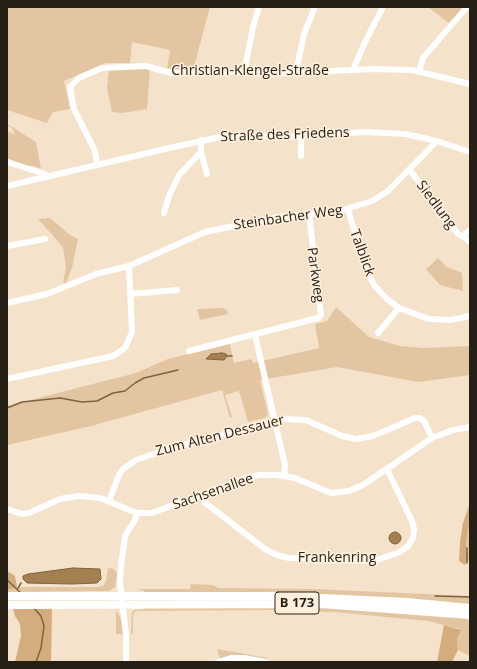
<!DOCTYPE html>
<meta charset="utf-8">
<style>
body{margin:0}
#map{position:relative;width:477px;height:669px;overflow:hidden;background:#f5e2cb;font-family:"Open Sans",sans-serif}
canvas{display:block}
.frame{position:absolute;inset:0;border:8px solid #261f16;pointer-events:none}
</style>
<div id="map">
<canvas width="477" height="669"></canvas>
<div class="frame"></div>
</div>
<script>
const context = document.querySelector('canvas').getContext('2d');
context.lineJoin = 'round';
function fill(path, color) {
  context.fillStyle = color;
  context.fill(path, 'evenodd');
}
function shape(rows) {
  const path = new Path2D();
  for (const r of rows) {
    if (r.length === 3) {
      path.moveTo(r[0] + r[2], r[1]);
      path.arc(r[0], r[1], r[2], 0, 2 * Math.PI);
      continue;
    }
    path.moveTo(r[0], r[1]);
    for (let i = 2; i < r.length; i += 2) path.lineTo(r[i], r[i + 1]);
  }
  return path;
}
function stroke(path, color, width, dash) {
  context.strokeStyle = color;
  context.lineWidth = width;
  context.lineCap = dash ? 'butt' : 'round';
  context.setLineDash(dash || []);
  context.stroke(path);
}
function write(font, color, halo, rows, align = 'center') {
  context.font = font + ' "Open Sans",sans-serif';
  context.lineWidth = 3;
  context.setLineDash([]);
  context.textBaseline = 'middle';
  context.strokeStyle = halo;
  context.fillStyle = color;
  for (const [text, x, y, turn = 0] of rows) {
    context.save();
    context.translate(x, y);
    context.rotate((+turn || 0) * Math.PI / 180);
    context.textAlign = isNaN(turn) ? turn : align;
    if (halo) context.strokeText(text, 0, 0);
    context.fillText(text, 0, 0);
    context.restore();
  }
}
const green = shape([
 [7,7,210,7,193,70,179,70,167,68,170,50,132,42,130,63,106,63,64,81,70,109,53,112,47,123,7,110],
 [428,7,470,7,470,8,442,41,438,37,450,24],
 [148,67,150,70,147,109,122,113,112,112,107,88,109,70],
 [7,124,36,142,41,169,34,166,26,166,7,158,7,131,15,135,12,128,7,126],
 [50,218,70,235,78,239,72,268,66,283,63,283,66,267,63,247,38,219],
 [438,258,447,267,462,273,463,291,440,285,426,269],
 [336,307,369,337,400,346,423,348,470,346,470,375,418,382,337,367,260,380,268,414,265,418,248,422,239,391,225,395,232,417,230,418,222,390,91,426,7,445,7,406,136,373,168,359,230,344,234,363,252,359,253,363,319,348,315,324,327,321],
 [223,308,227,310,228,314,200,320,197,309],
 [470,519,470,561,467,560,466,542],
 [108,568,114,569,117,574,115,587,109,591,7,592,7,590,17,587,97,587,103,586,106,581],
 [191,584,212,585,219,588,314,589,470,596,470,605,144,593,144,591,137,589,190,589],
 [145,607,329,607,466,617,470,623,470,656,458,650,457,639,460,629,428,621,334,612,268,610,136,611,133,614,133,634,131,634,132,612,135,610,144,609],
 [116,610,121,619,123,634,116,634],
 [217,649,268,658,268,660,248,657,220,659]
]);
const forest = shape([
 [470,503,470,519,466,542,467,560,465,565,459,561,460,542,463,523],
 [7,571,15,576,17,587,7,590],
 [13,608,52,608,51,662,15,662,21,636,20,624,15,616],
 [444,625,461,630,457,639,458,650,452,662,437,662]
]);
const water = shape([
 [222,353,226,354,227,356,224,360,206,359,211,354,222,353],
 [395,538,6],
 [73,568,100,569,101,579,97,583,72,584,27,583,23,579,23,576,28,574,73,568]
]);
const stream = shape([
 [227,356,232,356],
 [7,408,22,402,60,398,82,402,97,401,113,393,125,391,135,383,144,378,178,370],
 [467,548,467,563],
 [7,580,21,593],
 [18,588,21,583],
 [435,596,470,597],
 [34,608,41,616,44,626,41,648,36,662]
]);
const minor = shape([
 [353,70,365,42,383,7],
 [296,72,304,34,315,7],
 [419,72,423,58,467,7],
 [244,73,253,27,259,7],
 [301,137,301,156],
 [201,140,201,152,207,174],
 [7,162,45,174,46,177],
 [97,164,95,151,74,109,70,87,79,78,102,68,146,66,171,73,216,71,269,74,373,69,412,70,470,84],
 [410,170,458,234,465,238],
 [7,186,178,146,221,137,241,135,283,137,366,132,405,134,437,141,470,152],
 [348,209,365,267,374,285,387,299,399,308,429,319,451,320,470,316],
 [164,213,169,196,179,175,201,152],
 [470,230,464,235,465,238,470,242],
 [7,246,45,239],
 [130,294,177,290],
 [7,303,47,294,96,274,129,266,205,232,278,217,340,211,372,201,388,191,437,141],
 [378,333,399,308],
 [255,335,285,465,284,476],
 [189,351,318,318,321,315,309,214],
 [7,379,113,356,125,348,132,332,129,266],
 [202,495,204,502,216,511,265,549,277,555,289,558,374,561,400,552,408,546,413,538,414,529,412,521,387,469],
 [109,501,119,475,123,469,136,460,165,450,282,419,306,420,342,436,356,439,373,436,415,418,420,418,424,421,432,438],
 [7,509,22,514,29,513,60,499,79,496,100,498,137,513,152,513,240,480,259,475,277,475,295,478,331,493,349,491,363,485,432,438,453,430,470,427],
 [126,662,126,634,120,583,121,566,125,536,135,520,137,513],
 [218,662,231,658,244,658,266,662]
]);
const major = shape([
 [7,596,279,596,407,602,470,608],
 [7,605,321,604,470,615]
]);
const shields = [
 [297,603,44]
];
const shieldNames = [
 ["B 173",297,603]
];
const streetNames = [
 ["Christian-Klengel-Straße",250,71],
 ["Straße des Friedens",285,135,-2],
 ["Siedlung",436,205,53],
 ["Steinbacher Weg",288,218,-8],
 ["Talblick",362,253,70],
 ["Parkweg",315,275,82],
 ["Zum Alten Dessauer",220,436,-14],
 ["Sachsenallee",213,492,-19],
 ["Frankenring",337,558]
];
fill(green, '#e3c6a1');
fill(forest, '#d3ad7d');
fill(water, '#a48051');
stroke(water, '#7e633f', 1);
stroke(stream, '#7e633f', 1.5);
stroke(minor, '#fff', 6);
stroke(major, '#fff', 8);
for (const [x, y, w] of shields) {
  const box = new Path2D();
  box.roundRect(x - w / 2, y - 11, w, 22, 3);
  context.fillStyle = '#fff0dd';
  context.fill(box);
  stroke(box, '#261f16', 1);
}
write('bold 13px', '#261f16', null, shieldNames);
write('14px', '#261f16', '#fff0dd', streetNames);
</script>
